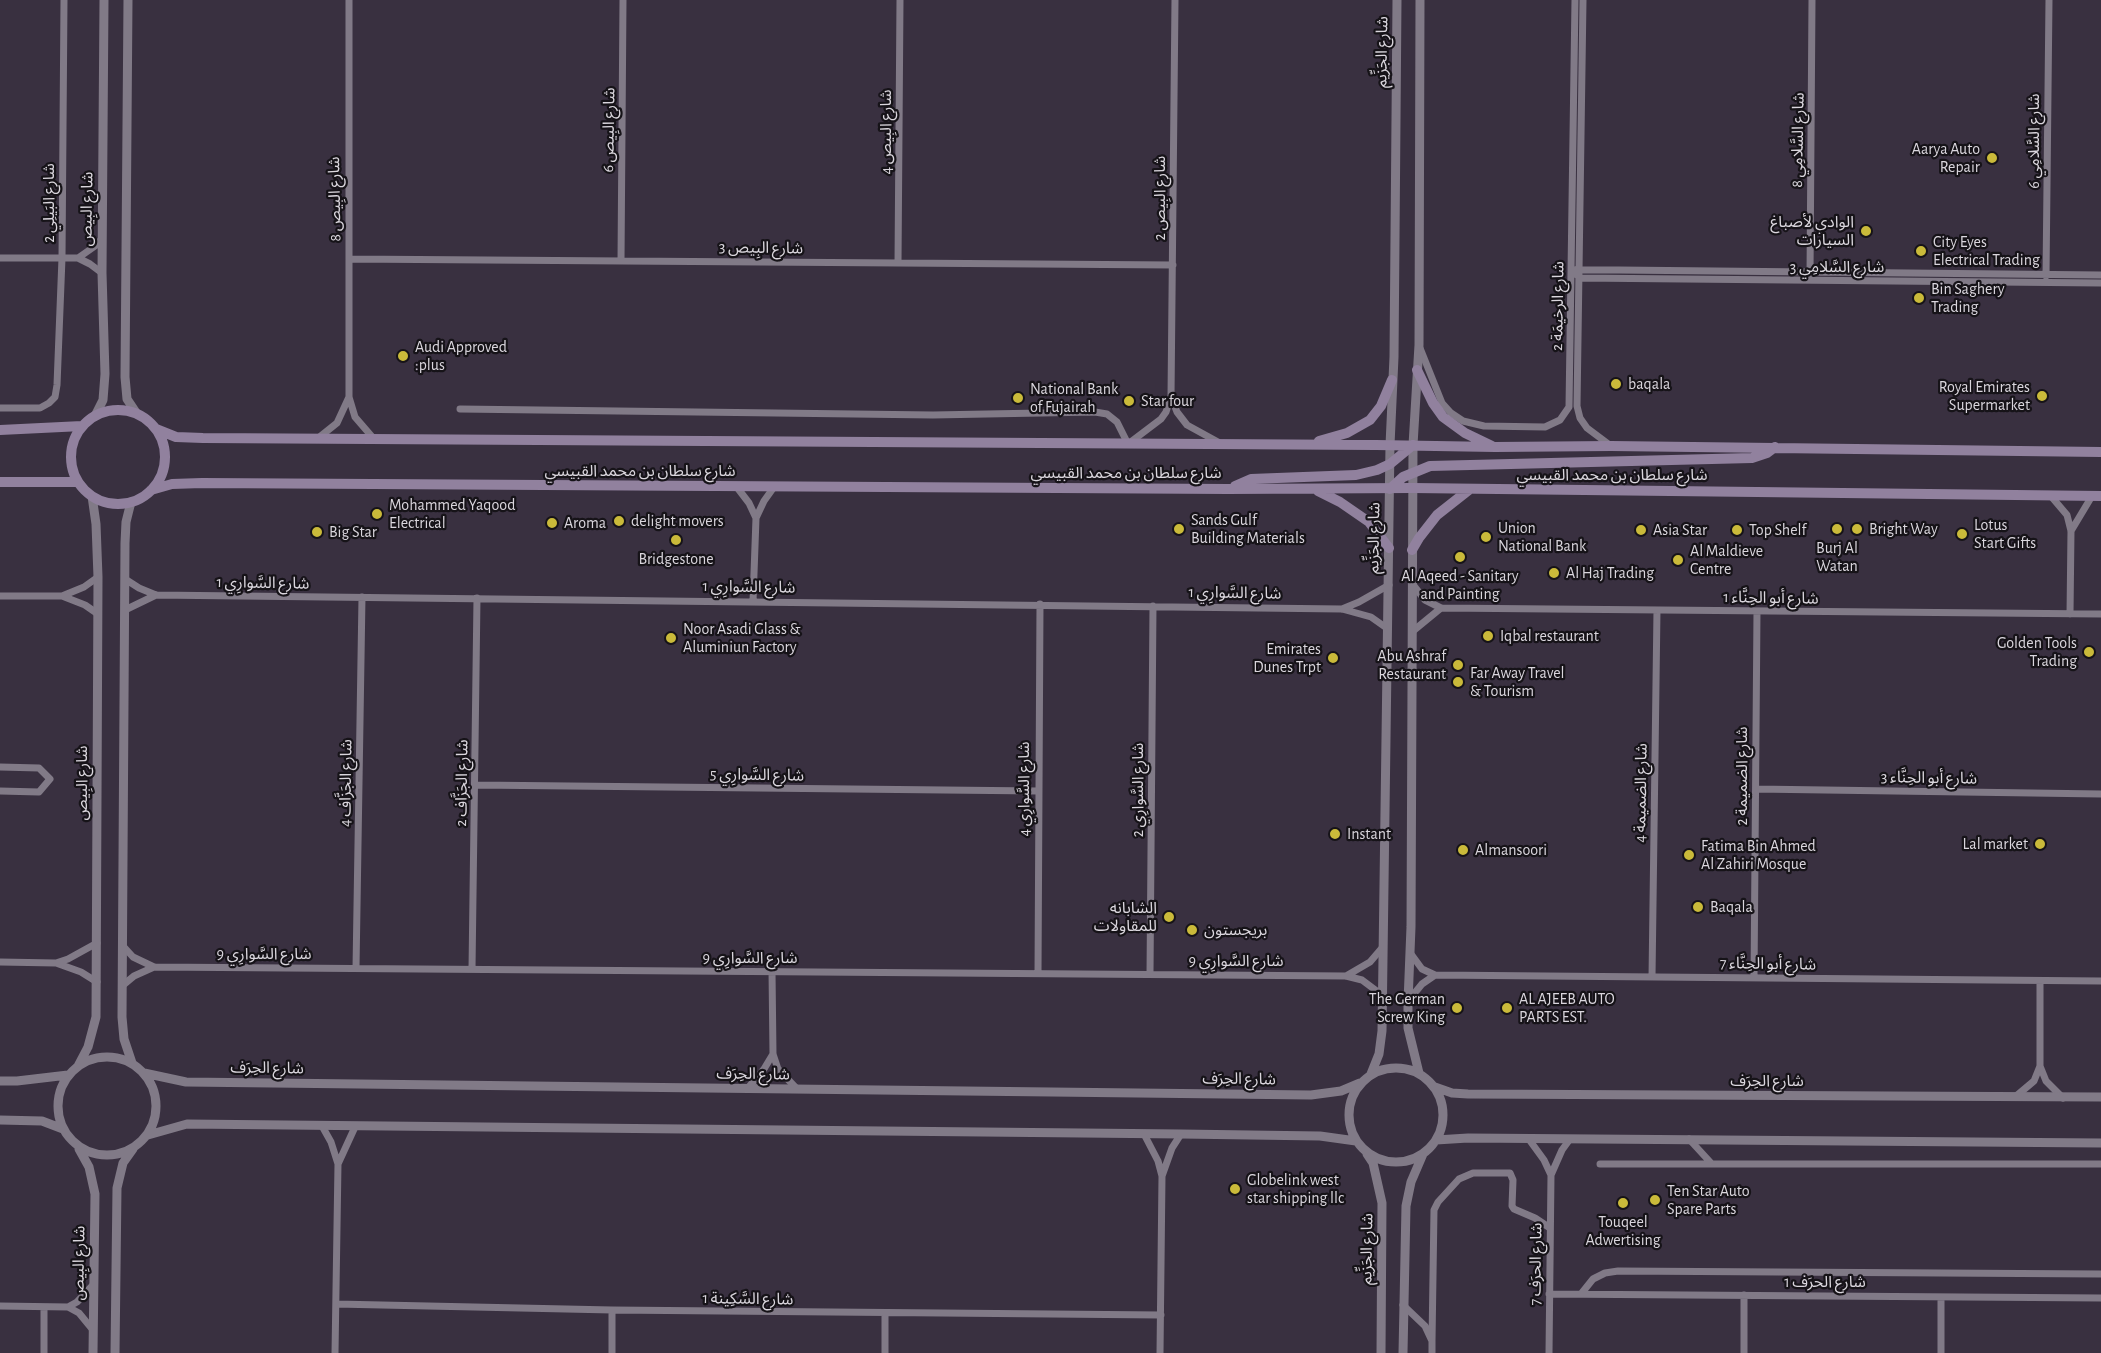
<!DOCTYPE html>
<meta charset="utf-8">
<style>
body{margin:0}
canvas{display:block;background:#2f2934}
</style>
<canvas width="2101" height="1353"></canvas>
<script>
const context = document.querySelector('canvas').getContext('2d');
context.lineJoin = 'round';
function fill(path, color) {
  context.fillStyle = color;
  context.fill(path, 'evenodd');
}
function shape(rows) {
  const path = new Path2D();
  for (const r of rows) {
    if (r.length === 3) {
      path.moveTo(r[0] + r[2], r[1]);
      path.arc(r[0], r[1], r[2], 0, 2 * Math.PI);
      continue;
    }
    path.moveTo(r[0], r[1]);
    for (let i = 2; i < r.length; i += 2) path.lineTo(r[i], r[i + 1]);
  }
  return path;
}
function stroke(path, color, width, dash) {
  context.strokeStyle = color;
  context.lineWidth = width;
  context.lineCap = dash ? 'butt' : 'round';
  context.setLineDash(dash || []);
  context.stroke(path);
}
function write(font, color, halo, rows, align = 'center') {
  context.font = font + ' "Alegreya Sans","Noto Sans Arabic",sans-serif';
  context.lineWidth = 4.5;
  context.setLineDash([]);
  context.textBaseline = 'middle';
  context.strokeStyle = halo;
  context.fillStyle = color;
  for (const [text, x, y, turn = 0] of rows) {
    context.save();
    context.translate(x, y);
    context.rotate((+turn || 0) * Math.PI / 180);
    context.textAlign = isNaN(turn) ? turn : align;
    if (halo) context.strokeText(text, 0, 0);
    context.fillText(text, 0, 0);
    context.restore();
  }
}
const built = shape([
 [0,0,2101,0,2101,1353,0,1353]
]);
const minor = shape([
 [349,0,349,397,355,417,374,439],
 [1583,0,1577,406,1580,418,1587,428,1611,446],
 [0,258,78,258,90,264,102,273],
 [78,258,98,244,102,238],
 [349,259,1173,265],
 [621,261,623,0],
 [898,263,900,0],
 [1575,270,1579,278,2101,283],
 [1574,274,1579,270,1619,270,2101,275],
 [1810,275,1812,0],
 [2046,276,2049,0],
 [1420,348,1442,403,1451,413,1463,421,1484,426,1545,427,1560,420,1569,407,1575,0],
 [1172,399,1177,412,1187,425,1218,442],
 [0,408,40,408,49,403,55,397,57,385,62,258,64,0],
 [460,409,933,415,1095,412,1107,414,1117,422,1128,444,1161,419,1166,412,1171,396,1175,0],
 [317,439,337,423,349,397],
 [736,486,749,503,756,518],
 [2050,495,2067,515,2071,531,2070,614],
 [2071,531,2092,496],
 [125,579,139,588,156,595,1342,609,1371,617,1388,629],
 [1414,586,1425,600,1441,608,2101,614],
 [0,596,62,596,85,605,98,614],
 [62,596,84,587,98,577],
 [753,601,756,518,764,501,774,487],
 [1342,609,1359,602,1389,585],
 [125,610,156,595],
 [1413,631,1441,608],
 [0,767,39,768,50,779,39,792,0,791],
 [476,785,1038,791],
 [1756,789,2101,794],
 [123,946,133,957,154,967,1346,976,1362,980,1382,995],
 [1411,954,1422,969,1435,975,2101,981],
 [0,962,56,963,81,972,97,982],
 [56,963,68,959,97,943],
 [356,968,362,597],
 [472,969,477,598],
 [772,971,773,1054,778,1069,797,1089],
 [1038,973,1040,604],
 [1150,974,1153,606],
 [1346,976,1370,962,1382,948],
 [1652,977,1657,610],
 [1754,978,1757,611],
 [122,986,134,976,154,967],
 [1409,1000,1422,984,1435,975],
 [2040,1066,2046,1081,2063,1098],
 [747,1089,764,1069,773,1054],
 [2015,1097,2034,1081,2040,1066,2040,981],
 [322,1126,331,1142,338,1164],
 [1144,1134,1158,1161,1162,1176,1160,1353],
 [1528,1138,1544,1160,1551,1175],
 [1689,1139,1711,1163],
 [1600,1164,2101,1164],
 [1162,1176,1172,1148,1181,1134],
 [1549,1294,2101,1298],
 [1581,1294,1593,1279,1605,1273,1618,1271,2101,1274],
 [336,1304,612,1310,1161,1315],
 [1403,1305,1425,1326,1432,1341,1432,1353],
 [0,1306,68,1307,79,1313,93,1330],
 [68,1307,77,1302,94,1284],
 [1432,1341,1434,1210,1438,1202,1459,1179,1473,1173,1510,1173,1513,1180,1512,1206,1514,1209,1535,1218,1550,1228],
 [44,1353,44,1307],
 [335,1353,338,1164,355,1127],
 [612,1353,612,1310],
 [885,1353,885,1314],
 [1549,1353,1551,1175,1562,1150,1570,1139],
 [1744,1353,1744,1295],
 [1941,1353,1941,1297]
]);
const tertiary = shape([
 [128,0,125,377,127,399,137,414],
 [95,416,103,400,105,374,102,273,104,0],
 [131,502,126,522,125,543,122,1017,124,1039,132,1063],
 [107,1106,49],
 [78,1066,88,1047,96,1017,98,577,96,524,92,496],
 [1396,1115,47],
 [144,1073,186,1082,1311,1095,1341,1091,1360,1083],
 [1419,1073,1408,1028,1408,1002,1411,927,1413,445,1419,345,1420,0],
 [1371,1074,1379,1054,1382,1031,1390,445,1394,357,1397,0],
 [0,1081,17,1081,68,1075],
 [1435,1087,1452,1093,1468,1094,2101,1097],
 [0,1120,42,1121,63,1129],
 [148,1135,187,1124,1181,1134,1320,1136,1356,1141],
 [1436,1140,1468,1138,2101,1143],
 [79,1149,89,1167,95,1194,93,1353],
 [1367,1154,1373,1163,1382,1203,1381,1353],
 [115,1353,117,1188,123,1163,133,1149],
 [1403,1353,1406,1206,1411,1182,1423,1154]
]);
const secondary = shape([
 [1417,370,1433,403,1443,417,1465,433,1492,446],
 [118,457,47],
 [156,429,176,437,203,438,1376,445,1495,447,1611,446,2101,452],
 [0,430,82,426],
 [1319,441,1347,433,1370,420,1381,406,1392,380],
 [0,482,78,482],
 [1235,486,1251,479,1356,475,1377,470,1390,464,1413,445],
 [1390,489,1403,477,1430,466,1752,458,1767,453,1775,447],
 [151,490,172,484,202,483,1228,489,1412,488,2101,496],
 [1318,491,1340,502,1369,522,1389,548],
 [1412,550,1419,538,1437,515,1470,489]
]);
const markers = [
 [1992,158,6,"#caba3a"],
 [1866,231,6,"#caba3a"],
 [1921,251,6,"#caba3a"],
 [1919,298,6,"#caba3a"],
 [403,356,6,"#caba3a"],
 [1616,384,6,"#caba3a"],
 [2042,396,6,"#caba3a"],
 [1018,398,6,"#caba3a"],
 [1129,401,6,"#caba3a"],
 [377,514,6,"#caba3a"],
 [619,521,6,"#caba3a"],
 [552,523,6,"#caba3a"],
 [1179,529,6,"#caba3a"],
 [1837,529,6,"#caba3a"],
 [1857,529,6,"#caba3a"],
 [1641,530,6,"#caba3a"],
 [1737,530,6,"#caba3a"],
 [317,532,6,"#caba3a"],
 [1962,534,6,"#caba3a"],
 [1486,537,6,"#caba3a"],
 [676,540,6,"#caba3a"],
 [1460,557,6,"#caba3a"],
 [1678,560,6,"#caba3a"],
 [1554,573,6,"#caba3a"],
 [1488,636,6,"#caba3a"],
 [671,638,6,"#caba3a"],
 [2089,652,6,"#caba3a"],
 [1333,658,6,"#caba3a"],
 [1458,665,6,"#caba3a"],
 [1458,682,6,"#caba3a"],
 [1335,834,6,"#caba3a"],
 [2040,844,6,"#caba3a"],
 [1463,850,6,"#caba3a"],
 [1689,855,6,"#caba3a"],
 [1698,907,6,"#caba3a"],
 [1169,917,6,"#caba3a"],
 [1192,930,6,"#caba3a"],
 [1457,1008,6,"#caba3a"],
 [1507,1008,6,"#caba3a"],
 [1235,1189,6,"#caba3a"],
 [1655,1200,6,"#caba3a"],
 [1623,1203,6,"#caba3a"]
];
const streetNames = [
 ["شارع الجَزِّيم",1382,52,-89],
 ["شارع البِيص 6",609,130,-89],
 ["شارع البِيص 4",886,132,-90],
 ["شارع السَّلامِي 8",1798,140,-89],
 ["شارع السَّلامِي 6",2034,141,-90],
 ["شارع البِيص 2",1160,198,-90],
 ["شارع البِيص 8",335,199,-91],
 ["شارع البَيلِي 2",49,203,-90],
 ["شارع البِيص",87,209,-89],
 ["شارع البِيص 3",761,248,1],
 ["شارع السَّلامِي 3",1837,267],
 ["شارع الرخيمَة 2",1558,306,-89],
 ["شارع سلطان بن محمد القبيسي",640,471],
 ["شارع سلطان بن محمد القبيسي",1126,473],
 ["شارع سلطان بن محمد القبيسي",1612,475],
 ["شارع الجَزِّيم",1374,538,-89],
 ["شارع السَّوارِي 1",263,583,1],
 ["شارع السَّوارِي 1",749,587,1],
 ["شارع السَّوارِي 1",1235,593,1],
 ["شارع أبو الحِنَّاء 1",1771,598,1],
 ["شارع السَّوارِي 5",757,775,1],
 ["شارع الضميمة 2",1742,776,-90],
 ["شارع أبو الحِنَّاء 3",1929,778,1],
 ["شارع البِيص",82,783,-90],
 ["شارع الجَزَّاف 4",346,783,-89],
 ["شارع الجَزَّاف 2",462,783,-89],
 ["شارع السَّوارِي 4",1024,789,-90],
 ["شارع السَّوارِي 2",1138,790,-90],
 ["شارع الضميمة 4",1641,793,-89],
 ["شارع السَّوارِي 9",264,954],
 ["شارع السَّوارِي 9",750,958],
 ["شارع السَّوارِي 9",1236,961],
 ["شارع أبو الحِنَّاء 7",1768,964,1],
 ["شارع الحِرَف",267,1068,1],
 ["شارع الحِرَف",753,1074,1],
 ["شارع الحِرَف",1239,1079,1],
 ["شارع الحِرَف",1767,1081],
 ["شارع الجَزِّيم",1367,1249,-89],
 ["شارع البِيص",79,1263,-89],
 ["شارع الحرَف 7",1536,1264,-89],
 ["شارع الحرَف 1",1825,1282],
 ["شارع السَّكِينة 1",748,1299,1]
];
const poiNames = [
 ["Aarya Auto",1980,149,"right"],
 ["Repair",1980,167,"right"],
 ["الوادي لأصباغ",1854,222,"right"],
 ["السيارات",1854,240,"right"],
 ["City Eyes",1933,242],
 ["Electrical Trading",1933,260],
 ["Bin Saghery",1931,289],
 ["Trading",1931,307],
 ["Audi Approved",415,347],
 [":plus",415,365],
 ["baqala",1628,384],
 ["Royal Emirates",2030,387,"right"],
 ["Supermarket",2030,405,"right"],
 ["National Bank",1030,389],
 ["of Fujairah",1030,407],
 ["Star four",1141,401],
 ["Mohammed Yaqood",389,505],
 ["Electrical",389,523],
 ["Sands Gulf",1191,520],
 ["Building Materials",1191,538],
 ["delight movers",631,521],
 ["Aroma",564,523],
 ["Lotus",1974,525],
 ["Start Gifts",1974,543],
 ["Union",1498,528],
 ["National Bank",1498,546],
 ["Bright Way",1869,529],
 ["Asia Star",1653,530],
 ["Top Shelf",1749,530],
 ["Big Star",329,532],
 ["Burj Al",1837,548,"center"],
 ["Watan",1837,566,"center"],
 ["Al Maldieve",1690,551],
 ["Centre",1690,569],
 ["Bridgestone",676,559,"center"],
 ["Al Haj Trading",1566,573],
 ["Al Aqeed - Sanitary",1460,576,"center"],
 ["and Painting",1460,594,"center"],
 ["Noor Asadi Glass &",683,629],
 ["Aluminiun Factory",683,647],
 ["Iqbal restaurant",1500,636],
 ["Golden Tools",2077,643,"right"],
 ["Trading",2077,661,"right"],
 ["Emirates",1321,649,"right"],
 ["Dunes Trpt",1321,667,"right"],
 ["Abu Ashraf",1446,656,"right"],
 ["Restaurant",1446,674,"right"],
 ["Far Away Travel",1470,673],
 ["& Tourism",1470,691],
 ["Instant",1347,834],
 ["Lal market",2028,844,"right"],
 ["Fatima Bin Ahmed",1701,846],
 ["Al Zahiri Mosque",1701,864],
 ["Almansoori",1475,850],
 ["Baqala",1710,907],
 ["الشابانه",1157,908,"right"],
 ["للمقاولات",1157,926,"right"],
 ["بريجستون",1204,930],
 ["The German",1445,999,"right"],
 ["Screw King",1445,1017,"right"],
 ["AL AJEEB AUTO",1519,999],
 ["PARTS EST.",1519,1017],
 ["Globelink west",1247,1180],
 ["star shipping llc",1247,1198],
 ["Ten Star Auto",1667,1191],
 ["Spare Parts",1667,1209],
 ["Touqeel",1623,1222,"center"],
 ["Adwertising",1623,1240,"center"]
];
fill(built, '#393040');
stroke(minor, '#817a87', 7);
stroke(tertiary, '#817a87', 9);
stroke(secondary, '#91819e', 10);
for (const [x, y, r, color] of markers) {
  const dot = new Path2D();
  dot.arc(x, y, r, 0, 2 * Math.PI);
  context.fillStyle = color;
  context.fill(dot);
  stroke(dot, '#161318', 2);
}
write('16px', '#dad6dd', '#161318', streetNames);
write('16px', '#dad6dd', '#161318', poiNames, 'left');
</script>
